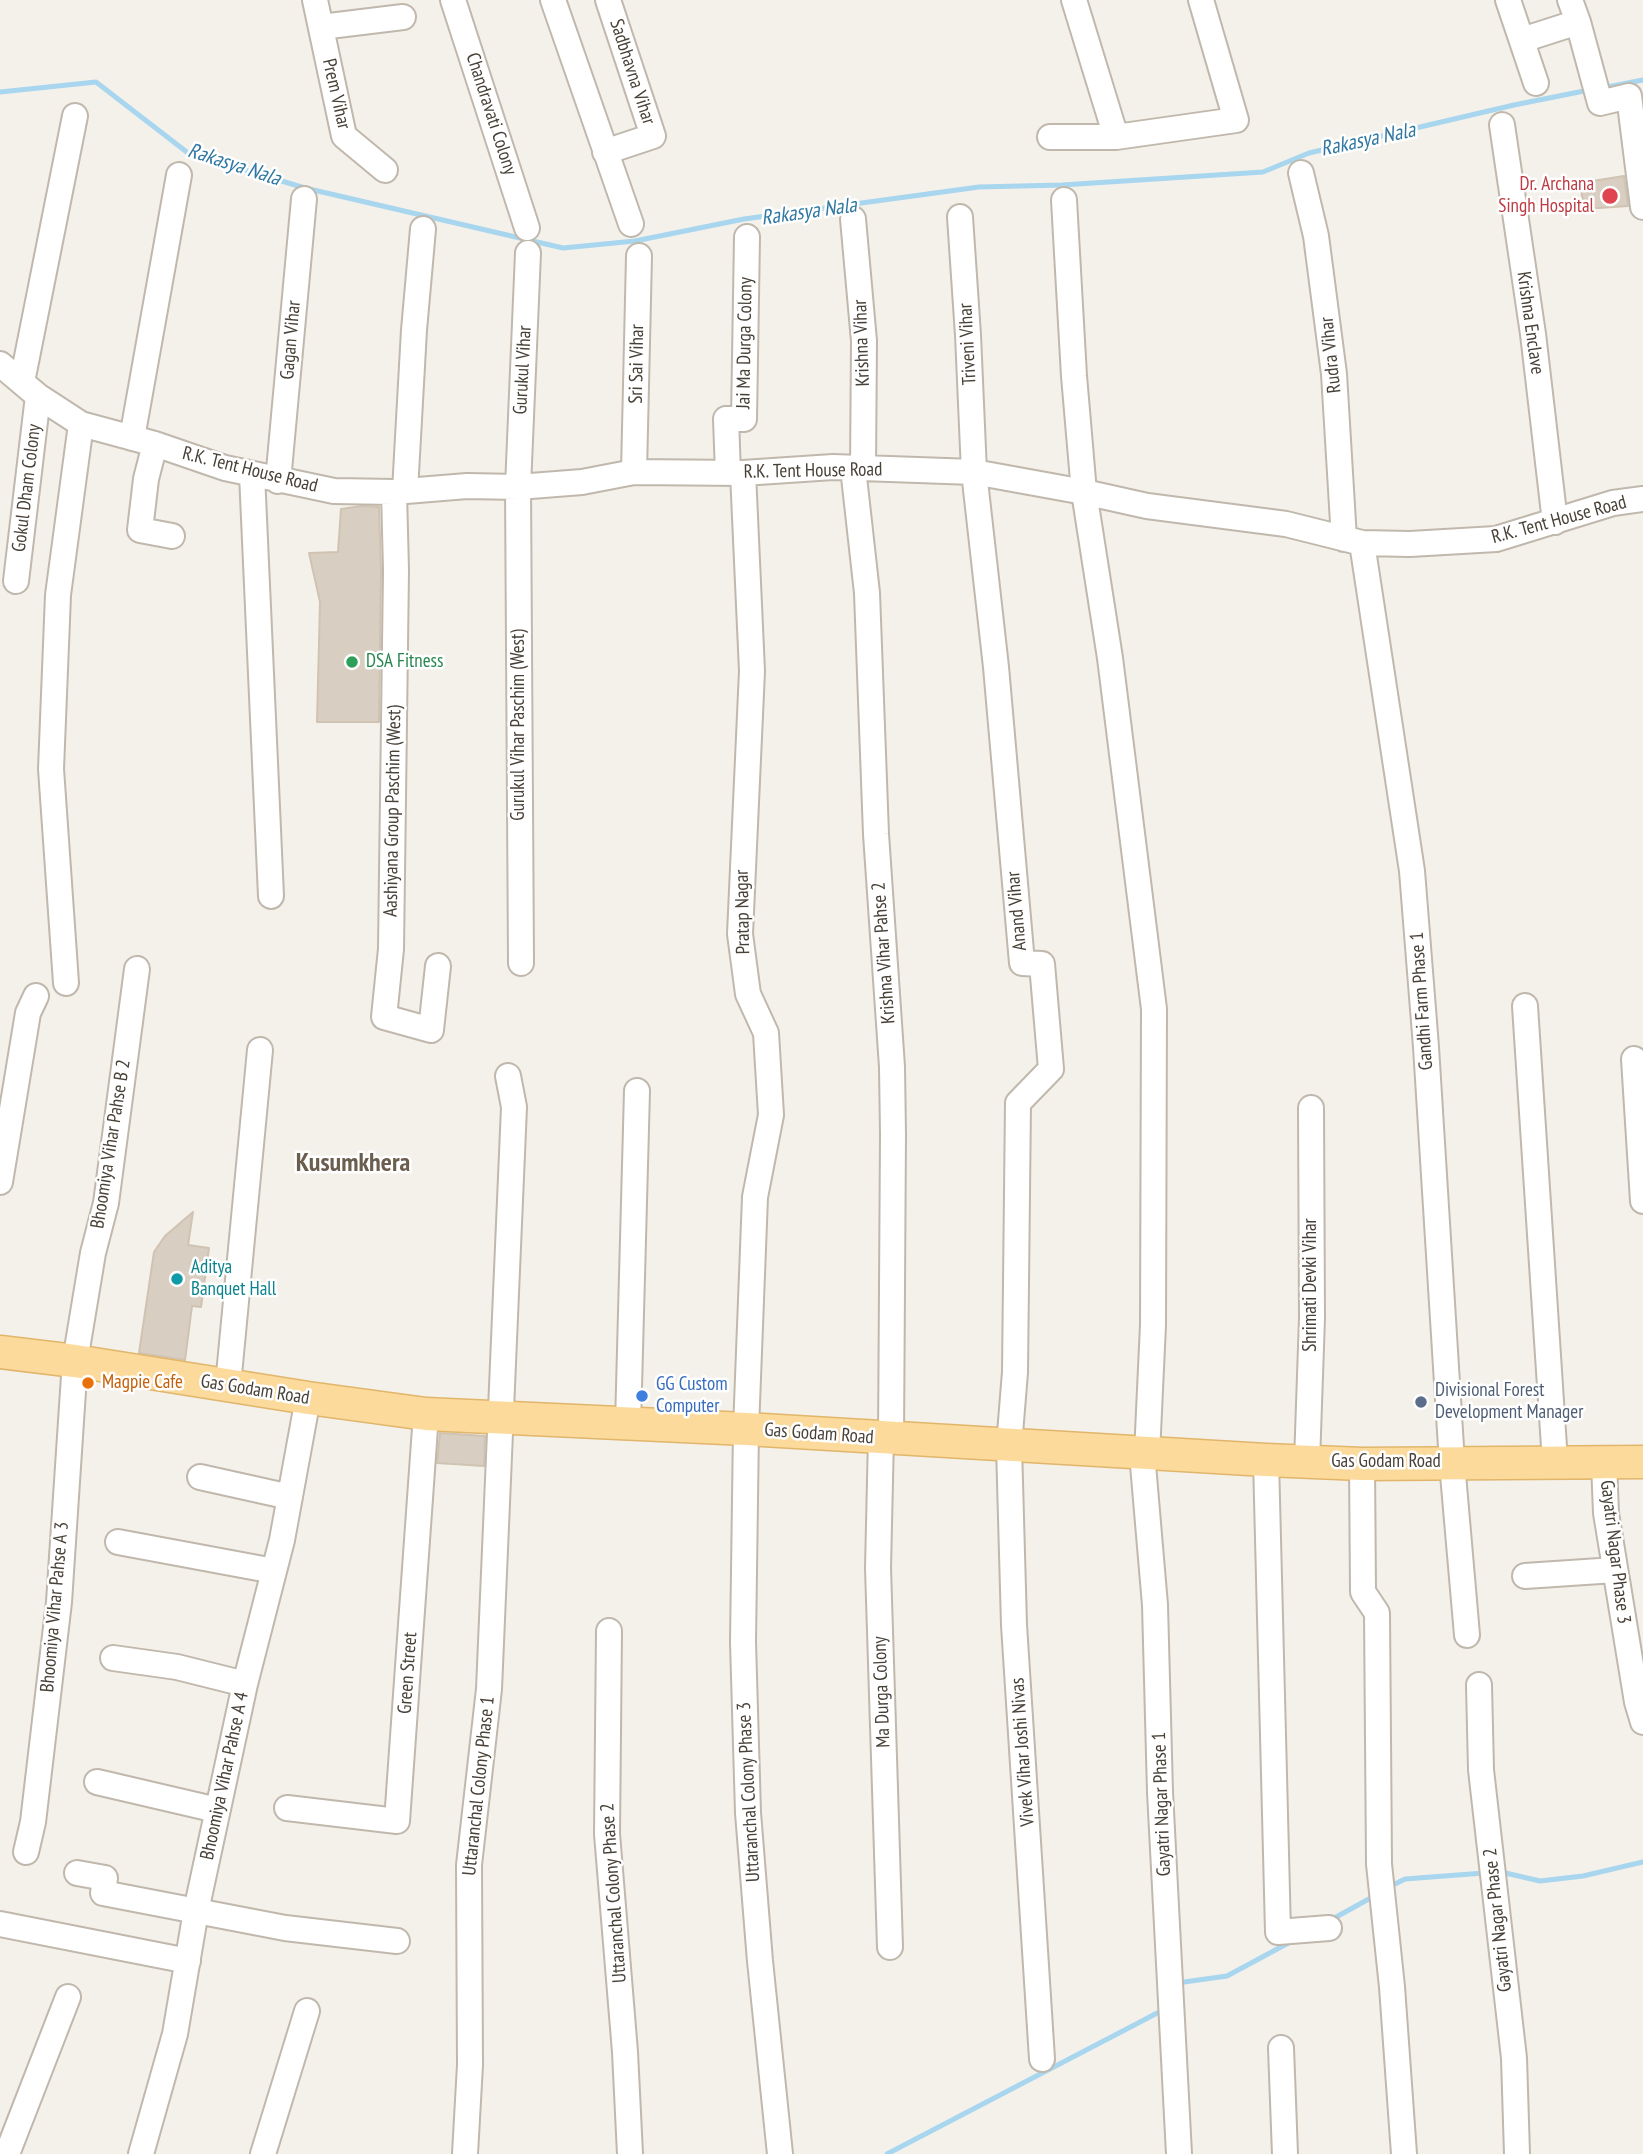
<!DOCTYPE html>
<style>
body{margin:0}
canvas{display:block;background:#f4f0ea}
</style>
<canvas width="1643" height="2154"></canvas>
<script>
const context = document.querySelector('canvas').getContext('2d');
context.lineJoin = 'round';
function shape(rows) {
  const path = new Path2D();
  for (const r of rows) {
    path.moveTo(r[0], r[1]);
    for (let i = 2; i < r.length; i += 2) path.lineTo(r[i], r[i + 1]);
  }
  return path;
}
function stroke(path, color, width, dash) {
  context.strokeStyle = color;
  context.lineWidth = width;
  context.lineCap = dash ? 'butt' : 'round';
  context.setLineDash(dash || []);
  context.stroke(path);
}
function fill(path, color) {
  context.fillStyle = color;
  context.fill(path, 'evenodd');
}
function write(font, color, halo, rows, align = 'center') {
  context.font = font + ' "PT Sans Narrow",sans-serif';
  context.lineWidth = 5;
  context.setLineDash([]);
  context.textBaseline = 'middle';
  context.strokeStyle = halo;
  context.fillStyle = color;
  for (const [text, x, y, turn = 0] of rows) {
    context.save();
    context.translate(x, y);
    context.rotate((+turn || 0) * Math.PI / 180);
    context.textAlign = isNaN(turn) ? turn : align;
    if (halo) context.strokeText(text, 0, 0);
    context.fillText(text, 0, 0);
    context.restore();
  }
}
const stream = shape([
 [1602,88,1643,80],
 [0,92,96,82,188,153,305,188,563,248,635,241,744,219,979,187,1062,185,1263,172,1309,153,1514,105,1589,90],
 [1501,1872,1540,1881,1583,1876,1643,1862],
 [1395,1884,1405,1879,1484,1873],
 [1329,1921,1376,1895],
 [1177,1983,1227,1976,1294,1940],
 [887,2154,1163,2010]
]);
const building = shape([
 [1624,176,1628,206,1584,209,1580,183,1624,176],
 [362,506,379,507,381,570,379,722,317,722,320,602,309,553,338,552,341,509,362,506],
 [193,1212,188,1245,209,1248,201,1307,192,1306,185,1360,139,1353,154,1252,165,1236,193,1212],
 [440,1433,485,1436,484,1466,437,1463,440,1433]
]);
const minor = shape([
 [315,0,344,136,385,170],
 [453,0,527,228],
 [553,0,631,224],
 [1508,0,1536,83],
 [1570,0,1578,22,1600,103,1629,96,1643,207],
 [321,27,403,17],
 [1522,40,1578,22],
 [1502,125,1533,334,1555,522],
 [1050,137,1116,137,1074,0],
 [1116,137,1236,120,1201,0],
 [605,152,653,136,608,0],
 [1301,173,1316,236,1334,374,1344,539],
 [1064,200,1074,376,1084,492,1110,658,1154,1009,1153,1325,1147,1454],
 [960,217,968,335,974,472,996,667,1022,963,1042,964,1051,1069,1018,1103,1015,1372,1009,1446,1014,1625,1042,2059],
 [853,219,864,341,863,468],
 [0,364,38,396,81,424,155,444,225,468,334,491,394,492,467,486,518,487,582,482,634,472,743,473,833,467,974,472,1084,492,1147,506,1286,524,1362,543,1410,544,1496,539,1613,503,1643,499],
 [22,382,75,116],
 [132,438,179,175],
 [155,444,146,479,140,530,172,536],
 [853,468,867,593,876,834,892,1067,893,1135,891,1438],
 [634,472,639,256],
 [728,473,726,419,744,419,747,237],
 [743,473,752,671,740,934,748,994,766,1033,771,1115,755,1197,746,1429,743,1642,748,1813,760,1961,780,2154],
 [252,474,271,896],
 [278,481,304,199],
 [405,491,414,330,423,229],
 [394,492,396,570,391,949,384,1017,431,1030,438,966],
 [1362,543,1412,871,1426,1047,1452,1463,1467,1635],
 [16,581,38,396],
 [521,963,518,487,528,253],
 [66,983,51,769,58,595,81,424],
 [1525,1006,1555,1462],
 [1634,1059,1643,1201],
 [0,1182,28,1013,36,996],
 [228,1385,260,1050],
 [628,1424,637,1091],
 [881,1437,878,1568,890,1947],
 [1142,1453,1155,1605,1160,1792,1179,2154],
 [1266,1460,1278,1932,1329,1928],
 [1307,1462,1312,1318,1311,1108],
 [1604,1463,1606,1513,1637,1702,1643,1722],
 [1362,1464,1363,1592,1377,1613,1379,1864,1392,1987,1404,2154],
 [200,1477,290,1497],
 [118,1542,274,1571],
 [1525,1576,1615,1570],
 [609,1631,607,1834,625,2052,630,2154],
 [113,1658,177,1667,245,1684],
 [1479,1685,1481,1770,1514,2058,1517,2154],
 [97,1782,217,1810],
 [287,1808,397,1821,426,1414],
 [26,1852,33,1822,59,1602,75,1361,93,1253,106,1203,137,969],
 [77,1873,105,1878,103,1893,285,1928,397,1941],
 [0,1924,188,1961],
 [1281,2048,1285,2154],
 [7,2154,68,1997],
 [141,2154,175,2034,196,1911,245,1684,282,1540,308,1398],
 [263,2154,307,2011],
 [465,2154,470,2065,469,1865,489,1689,514,1107,508,1076]
]);
const major = shape([
 [0,1352,75,1361,308,1398,426,1414,746,1429,1266,1460,1362,1464,1643,1462]
]);
const markers = [
 [1610,196,9,"#e0444e"],
 [352,662,7,"#2e9e5b"],
 [177,1279,7,"#0f9aa8"],
 [88,1383,7,"#e8710a"],
 [642,1396,7,"#3f7fe0"],
 [1421,1402,7,"#5c6f8a"]
];
const streetNames = [
 ["Sadbhavna Vihar",632,72,72],
 ["Prem Vihar",336,94,77],
 ["Chandravati Colony",491,114,72],
 ["Krishna Enclave",1530,323,82],
 ["Gagan Vihar",291,340,-85],
 ["Jai Ma Durga Colony",745,343,-89],
 ["Krishna Vihar",862,343,-92],
 ["Triveni Vihar",968,344,-93],
 ["Rudra Vihar",1331,355,-96],
 ["Sri Sai Vihar",637,364,-89],
 ["Gurukul Vihar",523,370,-87],
 ["R.K. Tent House Road",250,470,14],
 ["R.K. Tent House Road",813,471,-1],
 ["Gokul Dham Colony",27,488,-83],
 ["R.K. Tent House Road",1559,520,-15],
 ["Gurukul Vihar Paschim (West)",519,725,-90],
 ["Aashiyana Group Paschim (West)",393,811,-89],
 ["Anand Vihar",1017,911,-95],
 ["Pratap Nagar",743,912,-91],
 ["Krishna Vihar Pahse 2",884,953,-94],
 ["Gandhi Farm Phase 1",1422,1001,-94],
 ["Bhoomiya Vihar Pahse B 2",111,1144,-81],
 ["Shrimati Devki Vihar",1311,1285,-90],
 ["Gas Godam Road",255,1390,9],
 ["Gas Godam Road",819,1434,4],
 ["Gas Godam Road",1386,1462],
 ["Gayatri Nagar Phase 3",1615,1552,83],
 ["Bhoomiya Vihar Pahse A 3",55,1607,-85],
 ["Green Street",408,1673,-86],
 ["Ma Durga Colony",882,1692,-92],
 ["Vivek Vihar Joshi Nivas",1023,1752,-94],
 ["Bhoomiya Vihar Pahse A 4",225,1776,-78],
 ["Uttaranchal Colony Phase 1",479,1786,-84],
 ["Uttaranchal Colony Phase 3",749,1792,-93],
 ["Gayatri Nagar Phase 1",1162,1804,-92],
 ["Uttaranchal Colony Phase 2",614,1893,-94],
 ["Gayatri Nagar Phase 2",1498,1920,-96]
];
const healthNames = [
 ["Dr. Archana",1594,185],
 ["Singh Hospital",1594,207]
];
const leisureNames = [
 ["DSA Fitness",366,662]
];
const cultureNames = [
 ["Aditya",191,1268],
 ["Banquet Hall",191,1290]
];
const foodNames = [
 ["Magpie Cafe",102,1383]
];
const shopNames = [
 ["GG Custom",656,1385],
 ["Computer",656,1407]
];
const serviceNames = [
 ["Divisional Forest",1435,1391],
 ["Development Manager",1435,1413]
];
const waterNames = [
 ["Rakasya Nala",1368,140,-12],
 ["Rakasya Nala",234,165,18],
 ["Rakasya Nala",809,212,-8]
];
const districtNames = [
 ["Kusumkhera",353,1164]
];
stroke(stream, '#a8d6ef', 5);
fill(building, '#d9cec2');
stroke(building, '#d0c3b2', 2);
stroke(minor, '#c0b8ac', 28);
stroke(major, '#e1b66b', 35);
stroke(minor, '#fff', 24);
stroke(major, '#fbda9b', 32);
for (const [x, y, r, color] of markers) {
  const dot = new Path2D();
  dot.arc(x, y, r, 0, 2 * Math.PI);
  context.fillStyle = color;
  context.fill(dot);
  stroke(dot, '#fff', 2.5);
}
write('19px', '#484138', '#fff', streetNames);
write('19px', '#be3a42', '#fff', healthNames, 'right');
write('19px', '#27864d', '#fff', leisureNames, 'left');
write('19px', '#0d838f', '#fff', cultureNames, 'left');
write('19px', '#c56008', '#fff', foodNames, 'left');
write('19px', '#366cbe', '#fff', shopNames, 'left');
write('19px', '#4e5e75', '#fff', serviceNames, 'left');
write('italic 21px', '#3078a2', '#fff', waterNames);
write('bold 26px', '#6b5e4f', '#fff', districtNames);
</script>
